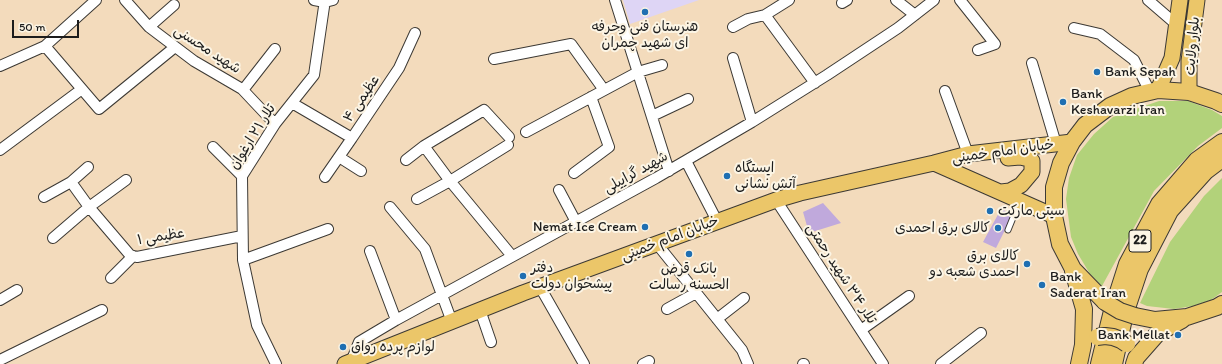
<!DOCTYPE html>
<meta charset="utf-8">
<style>
body{margin:0}
#map{position:relative;width:1222px;height:364px;overflow:hidden;background:#f3dbbc;font-family:Itim,sans-serif}
canvas{display:block}
.scale{position:absolute;left:12px;top:20px;width:67px;height:18px;box-sizing:border-box;border:2px solid #1c1c1c;border-top:0;padding-left:5px;font-size:12px;line-height:14px;white-space:nowrap;color:#1c1c1c;-webkit-text-stroke:3px #fcf5e5;paint-order:stroke}
</style>
<div id="map">
<canvas width="1222" height="364"></canvas>
<div class="scale">50 m</div>
</div>
<script>
const context = document.querySelector('canvas').getContext('2d');
context.lineJoin = 'round';
function fill(path, color) {
  context.fillStyle = color;
  context.fill(path, 'evenodd');
}
function shape(rows) {
  const path = new Path2D();
  for (const r of rows) {
    path.moveTo(r[0], r[1]);
    for (let i = 2; i < r.length; i += 2) path.lineTo(r[i], r[i + 1]);
  }
  return path;
}
function stroke(path, color, width, dash) {
  context.strokeStyle = color;
  context.lineWidth = width;
  context.lineCap = dash ? 'butt' : 'round';
  context.setLineDash(dash || []);
  context.stroke(path);
}
function write(font, color, halo, rows, align = 'center') {
  context.font = font + ' Itim,"Playpen Sans Arabic",sans-serif';
  context.lineWidth = 4;
  context.setLineDash([]);
  context.textBaseline = 'middle';
  context.strokeStyle = halo;
  context.fillStyle = color;
  for (const [text, x, y, turn = 0] of rows) {
    context.save();
    context.translate(x, y);
    context.rotate((+turn || 0) * Math.PI / 180);
    context.textAlign = isNaN(turn) ? turn : align;
    if (halo) context.strokeText(text, 0, 0);
    context.fillText(text, 0, 0);
    context.restore();
  }
}
const built = shape([
 [623,0,699,0,630,24]
]);
const green = shape([
 [1159,101,1188,101,1212,110,1222,116,1222,128,1198,146,1154,191,1102,286,1090,274,1078,254,1071,237,1066,199,1069,178,1077,155,1094,134,1113,117],
 [1222,178,1222,292,1211,300,1193,306,1174,309,1147,306,1140,303,1170,242,1204,196]
]);
const building = shape([
 [823,203,841,223,809,233,803,212],
 [1001,209,1013,214,996,248,983,242]
]);
const service = shape([
 [1008,230,1019,203]
]);
const minor = shape([
 [125,0,149,27,194,61,242,89,275,124],
 [314,0,325,2,333,0],
 [615,0,669,171],
 [896,0,915,15],
 [960,0,995,44,978,50],
 [1148,0,1177,25],
 [842,3,847,0],
 [765,15,815,83],
 [149,27,174,5],
 [733,27,748,19,765,15,789,0],
 [1074,28,1100,34,1134,60,1150,92],
 [45,46,99,109,175,47],
 [733,58,752,122],
 [494,59,571,44,604,90],
 [1032,63,1056,144],
 [0,66,45,46,96,0],
 [243,90,275,49],
 [945,91,968,154],
 [292,103,352,138,399,68,415,33],
 [652,116,688,99],
 [526,132,638,72,662,65],
 [424,146,450,181,512,256],
 [213,147,242,176],
 [0,150,82,89],
 [339,157,361,171],
 [406,160,424,146,484,110,509,137],
 [686,161,717,221],
 [574,173,609,147,591,97],
 [325,177,352,138],
 [71,182,89,207,130,255,137,257,242,236],
 [559,190,576,222],
 [44,197,71,182,88,167],
 [417,199,450,181,508,145],
 [776,200,883,364],
 [390,207,425,249,452,322],
 [53,238,89,207,126,180],
 [657,244,742,350,748,364],
 [370,251,396,320],
 [243,260,328,229],
 [111,278,133,256],
 [540,287,584,364],
 [0,300,17,290],
 [667,309,696,293],
 [480,310,491,342],
 [717,319,744,298],
 [861,330,909,296],
 [0,360,102,310],
 [351,362,359,342,396,320,656,178,752,122,827,75,898,28,934,0],
 [276,364,257,325,243,260,242,176,275,124,314,75,325,0],
 [643,364,649,361],
 [803,364,804,364],
 [941,364,981,333]
]);
const primary = shape([
 [1158,90,1172,58,1180,0],
 [1189,92,1189,61,1197,0],
 [934,163,1054,216],
 [1001,192,1010,191,1021,185,1032,172,1032,161,1029,159,1020,157,1008,158],
 [345,364,523,293,776,200,800,193,934,163,968,154,1072,142]
]);
const trunk = shape([
 [1073,271,1084,309,1083,345,1079,364],
 [1105,302,1073,269,1060,244,1054,216,1054,187,1061,163,1072,142,1085,125,1110,106,1132,96,1158,90,1189,92,1216,101,1222,104],
 [1135,316,1155,320,1187,317,1217,307,1222,304],
 [1099,364,1112,311,1127,264,1159,204,1197,160,1222,142],
 [1114,364,1125,314,1140,269,1170,211,1206,171,1222,159],
 [1134,364,1136,358,1158,333,1182,320]
]);
const trunkBridge = shape([
 [1105,302,1120,311,1135,316],
 [1097,337,1105,336,1113,337,1121,340,1127,344]
]);
const markers = [
 [645,12,4,"#1f6fb2"],
 [1097,72,4,"#1f6fb2"],
 [1063,102,4,"#1f6fb2"],
 [727,176,4,"#1f6fb2"],
 [990,211,4,"#1f6fb2"],
 [645,227,4,"#1f6fb2"],
 [998,228,4,"#1f6fb2"],
 [689,254,4,"#1f6fb2"],
 [1027,264,4,"#1f6fb2"],
 [523,276,4,"#1f6fb2"],
 [1042,285,4,"#1f6fb2"],
 [1178,335,4,"#1f6fb2"],
 [343,347,4,"#1f6fb2"]
];
const shields = [
 [1140,241,22]
];
const shieldNames = [
 ["22",1140,241]
];
const poiNames = [
 ["هنرستان فنی وحرفه",645,27,"center"],
 ["ای شهید چمران",645,43,"center"],
 ["Bank Sepah",1105,72],
 ["Bank",1071,94],
 ["Keshavarzi Iran",1071,110],
 ["ایستگاه",735,168],
 ["آتش نشانی",735,184],
 ["سیتی مارکت",998,211],
 ["Nemat Ice Cream",637,227,"right"],
 ["کالای برق احمدی",990,228,"right"],
 ["کالای برق",1019,256,"right"],
 ["احمدی شعبه دو",1019,272,"right"],
 ["دفتر",531,268],
 ["پیشخوان دولت",531,284],
 ["بانک قرض",689,269,"center"],
 ["الحسنه رسالت",689,285,"center"],
 ["Bank",1050,277],
 ["Saderat Iran",1050,293],
 ["Bank Mellat",1170,335,"right"],
 ["لوازم پرده رواق",351,347]
];
const streetNames = [
 ["بلوار ولایت",1193,46,-85],
 ["شهید محسنی",207,50,33],
 ["عظیمی ۴",362,99,-56],
 ["تلار ۲۱ ارغوان",253,137,-58],
 ["خیابان امام خمینی",1003,152,-8],
 ["شهید گراییلی",636,173,-29],
 ["عظیمی ۱",161,237,-9],
 ["خیابان امام خمینی",670,239,-21],
 ["تلار ۳۴ شهید رحمتی",841,274,57]
];
fill(built, '#ded5f5');
fill(green, '#b2d27a');
fill(building, '#c0a9dc');
stroke(service, '#3c3934', 7);
stroke(minor, '#3c3934', 12);
stroke(primary, '#3c3934', 17);
stroke(trunk, '#3c3934', 18);
stroke(service, '#fff', 5);
stroke(minor, '#fff', 10);
stroke(primary, '#ebc669', 15);
stroke(trunk, '#ebc669', 16);
stroke(trunkBridge, '#3c3934', 18, []);
stroke(trunkBridge, '#ebc669', 16);
for (const [x, y, r, color] of markers) {
  const dot = new Path2D();
  dot.arc(x, y, r, 0, 2 * Math.PI);
  context.fillStyle = color;
  context.fill(dot);
  stroke(dot, '#fcf5e5', 1.5);
}
for (const [x, y, w] of shields) {
  const box = new Path2D();
  box.roundRect(x - w / 2, y - 11, w, 22, 3);
  context.fillStyle = '#fcf5e5';
  context.fill(box);
  stroke(box, '#1c1c1c', 1);
}
write('bold 13px', '#1c1c1c', null, shieldNames);
write('14px', '#1c1c1c', '#fcf5e5', poiNames, 'left');
write('14px', '#1c1c1c', '#fcf5e5', streetNames);
</script>
